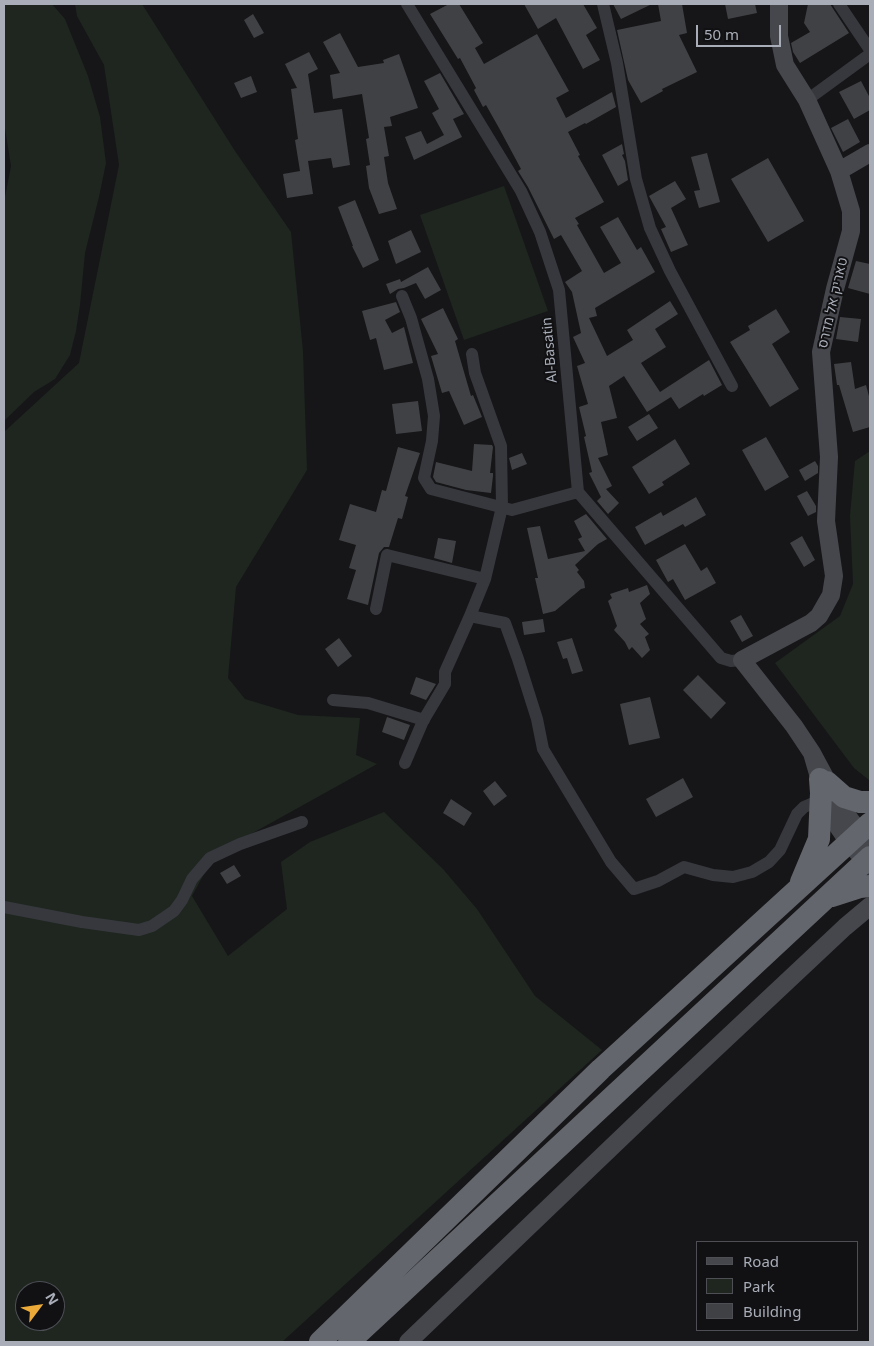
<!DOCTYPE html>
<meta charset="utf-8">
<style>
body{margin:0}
#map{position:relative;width:874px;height:1346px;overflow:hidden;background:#161618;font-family:"Noto Sans",sans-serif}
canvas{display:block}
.frame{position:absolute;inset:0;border:5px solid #a8adb7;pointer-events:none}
.legend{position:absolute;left:696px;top:1241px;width:162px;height:90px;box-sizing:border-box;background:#111113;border:1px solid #4d4f55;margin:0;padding:6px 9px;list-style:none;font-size:15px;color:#a8adb7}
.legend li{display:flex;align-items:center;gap:10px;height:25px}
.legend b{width:25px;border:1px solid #4d4f55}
.north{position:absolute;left:15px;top:1281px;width:50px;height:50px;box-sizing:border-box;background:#111113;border:1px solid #4d4f55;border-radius:50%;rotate:59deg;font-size:14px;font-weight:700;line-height:20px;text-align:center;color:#a8adb7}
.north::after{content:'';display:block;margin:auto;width:18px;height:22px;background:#ecab39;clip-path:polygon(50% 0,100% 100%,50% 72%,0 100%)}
.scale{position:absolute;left:696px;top:25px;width:85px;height:22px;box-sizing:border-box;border:2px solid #a8adb7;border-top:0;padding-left:6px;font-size:15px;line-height:18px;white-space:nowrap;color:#a8adb7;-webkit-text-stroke:4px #111113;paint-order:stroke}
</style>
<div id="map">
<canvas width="874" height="1346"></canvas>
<div class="frame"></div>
<ul class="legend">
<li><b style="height:6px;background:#45474c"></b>Road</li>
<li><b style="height:14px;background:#1e261f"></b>Park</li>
<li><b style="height:14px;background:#404145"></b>Building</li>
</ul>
<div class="north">N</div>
<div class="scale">50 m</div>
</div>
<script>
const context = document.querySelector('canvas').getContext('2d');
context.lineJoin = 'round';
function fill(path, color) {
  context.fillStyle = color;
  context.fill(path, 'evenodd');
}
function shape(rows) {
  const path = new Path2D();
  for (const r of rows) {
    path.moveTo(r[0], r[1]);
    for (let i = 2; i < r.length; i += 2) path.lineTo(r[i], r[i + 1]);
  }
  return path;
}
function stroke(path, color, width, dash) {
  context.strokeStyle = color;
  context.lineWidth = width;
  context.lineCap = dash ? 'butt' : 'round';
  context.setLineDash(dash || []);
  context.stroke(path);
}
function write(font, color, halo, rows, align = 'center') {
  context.font = font + ' "Noto Sans",Heebo,sans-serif';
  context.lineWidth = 4;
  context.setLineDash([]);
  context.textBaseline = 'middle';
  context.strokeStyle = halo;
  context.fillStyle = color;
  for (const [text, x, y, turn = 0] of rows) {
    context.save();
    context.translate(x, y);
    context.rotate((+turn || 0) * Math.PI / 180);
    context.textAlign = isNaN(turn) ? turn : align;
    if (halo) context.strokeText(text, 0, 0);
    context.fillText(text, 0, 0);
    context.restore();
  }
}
const green = shape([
 [4,4,52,4,65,19,88,76,100,117,106,163,99,197,85,253,80,305,76,331,70,355,55,379,34,392,4,421,4,202,11,166,4,122],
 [75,4,142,4,235,151,291,232,303,351,307,470,236,587,228,678,245,699,298,715,360,718,356,755,377,764,215,854,192,896,228,956,287,909,281,862,310,842,384,812,443,869,477,909,535,996,602,1050,282,1342,4,1342,4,432,79,363,119,165,104,65,77,16],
 [25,1291,55,1291,55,1321,25,1321],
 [504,186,548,311,464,340,420,215],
 [870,451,870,779,869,780,854,768,775,663,840,616,853,584,850,516,855,461]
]);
const building = shape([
 [449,4,459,4,483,43,475,48,484,64,537,34,569,91,556,98,566,118,612,92,616,107,586,124,585,123,568,132,580,155,578,156,604,202,575,218,579,224,577,225,604,273,621,263,600,227,618,217,637,250,641,247,655,272,595,308,597,316,589,318,607,356,633,340,627,330,670,301,678,314,655,329,666,347,641,363,660,392,709,360,722,385,704,396,703,394,679,409,671,397,647,412,624,376,609,386,617,418,601,422,608,455,598,458,612,486,606,489,619,503,608,514,597,501,601,497,589,473,592,472,584,437,586,436,579,407,588,404,577,366,585,363,573,337,581,333,572,292,565,282,582,271,561,235,554,239,528,187,518,171,521,169,499,128,486,105,483,107,474,90,476,88,460,58,458,59,430,14],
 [524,4,583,4,597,28,586,35,600,60,583,69,556,18,538,29],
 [613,4,652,4,621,19],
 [658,4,682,4,687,33,679,35,697,72,662,89,663,91,641,103,628,80,617,30,661,21],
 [725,4,755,4,757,13,728,19],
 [808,4,830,4,849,33,800,63,793,52,791,43,810,32,804,23],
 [253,14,264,33,254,38,244,20],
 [340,33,358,67,384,63,383,60,399,54,418,108,390,117,392,126,384,127,389,156,384,157,388,183,397,209,379,214,369,188,366,166,370,165,366,139,369,138,362,94,333,99,330,75,340,73,323,42],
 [309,52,318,69,308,74,314,113,342,109,350,165,333,168,331,158,308,161,313,194,287,198,283,174,300,171,295,140,298,139,291,89,297,88,285,64],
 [440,73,464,114,453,119,462,137,414,160,405,137,421,131,427,144,444,135,432,113,439,109,424,81],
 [251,76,257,92,241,98,234,83],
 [861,81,870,98,870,110,854,119,839,92],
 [848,119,860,142,843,152,831,128],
 [622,144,624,154,622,155,625,161,628,180,618,186,602,155],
 [707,153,720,202,699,208,694,191,700,190,691,157],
 [768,158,804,221,768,242,731,179],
 [675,181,686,199,671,208,688,245,671,252,661,229,666,227,649,196],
 [355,200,379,260,363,268,352,246,353,246,338,207],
 [411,230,421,252,396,264,388,241],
 [856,261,870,264,870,294,848,288],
 [428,267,441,290,425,299,416,283,404,288,398,289,390,294,386,284,400,279,401,282],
 [396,302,400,312,385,320,392,333,404,327,413,363,384,370,376,338,370,340,362,311],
 [443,308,458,339,455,341,471,396,473,395,482,417,464,425,449,391,442,393,431,356,438,354,421,319],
 [776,309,790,332,772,344,799,389,770,407,730,342,750,330,748,326],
 [840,317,861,319,858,342,836,339],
 [851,362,855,389,866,385,870,400,870,427,853,432,839,385,837,385,834,364],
 [418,401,422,431,396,434,392,404],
 [649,414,658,428,637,441,628,427],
 [766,437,789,477,765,491,742,450],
 [675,439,690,464,662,482,664,485,649,494,632,467],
 [474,444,492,445,493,447,490,473,493,473,493,476,491,493,466,490,436,482,433,477,436,462,472,471],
 [398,447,420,453,405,496,408,497,402,519,398,518,389,547,384,547,379,553,368,605,347,599,356,570,349,568,356,545,339,540,350,504,376,512,382,490,386,491],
 [522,453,527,464,512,470,509,458],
 [815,461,818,466,818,473,805,481,799,470],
 [807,491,816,506,816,512,808,516,797,496],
 [696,497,706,515,685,527,683,524,645,545,635,527,661,512,663,516],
 [586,514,607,539,598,544,575,565,579,570,577,572,584,581,585,588,581,589,555,611,543,614,535,578,538,578,527,528,540,526,548,559,585,551,578,539,582,537,574,521],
 [802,536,815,560,804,567,790,543],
 [438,538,456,541,452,563,434,558],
 [685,544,701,571,707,567,716,583,685,600,673,579,668,582,656,560],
 [647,585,650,594,640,603,646,619,640,624,649,634,645,637,650,650,642,658,632,647,629,650,625,642,614,630,617,626,608,601,612,598,610,594,628,588,629,592],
 [741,615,753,636,742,642,730,621],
 [543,619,545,632,524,635,522,622],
 [339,638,352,656,338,667,325,649],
 [572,638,583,671,572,674,567,658,563,659,557,642],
 [698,675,726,703,711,719,683,690],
 [416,677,436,684,426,700,410,694],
 [650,697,660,738,629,745,620,704],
 [387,717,410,725,404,740,382,732],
 [683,778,693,797,656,817,646,799],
 [495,781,507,796,494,806,483,791],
 [451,799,472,813,464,826,443,813],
 [234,865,241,876,227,884,220,873]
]);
const street = shape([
 [407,4,521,191,540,232,559,290,578,492,721,658,731,661,742,660],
 [603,4,617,63,636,179,650,228,670,271,732,386],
 [839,4,870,50],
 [807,100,870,54],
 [402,296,411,318,428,379,434,416,432,441,424,478,431,489,512,510,578,492],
 [472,354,475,373,501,446,502,507,485,579,470,616,505,623,518,659,537,719,543,749,611,862,634,889,658,881,684,867,713,875,733,877,752,872,769,862,780,850,797,814,804,807,825,798],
 [376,609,387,555,485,579],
 [333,700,368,703,424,720],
 [405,763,423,721,445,684,445,672,470,616],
 [4,907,82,922,139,930,152,926,174,911,182,900,192,879,210,858,240,844,302,822]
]);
const secondary = shape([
 [779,4,779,36,785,65,807,100,839,171,851,211,851,231,835,289,821,352,829,457,826,521,834,576,831,595,819,616,811,623,742,660,794,726,812,753],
 [839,171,870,153],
 [870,843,852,822,841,807,812,753,825,798,837,825,849,843,870,866],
 [408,1342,666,1095,845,927,870,906]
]);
const highway = shape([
 [827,782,844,797,860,802,870,802],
 [801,882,819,839,821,793,820,779],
 [832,896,860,887,870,886],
 [320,1342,601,1069,870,823],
 [349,1342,870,857]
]);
const streetNames = [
 ["טאריק אל מדרס",833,303,-77],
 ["Al-Basatin",550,350,-95]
];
fill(green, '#1e261f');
fill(building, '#404145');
stroke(street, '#37383d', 12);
stroke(secondary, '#45474c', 18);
stroke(highway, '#63666d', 22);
write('14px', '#a8adb7', '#111113', streetNames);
</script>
